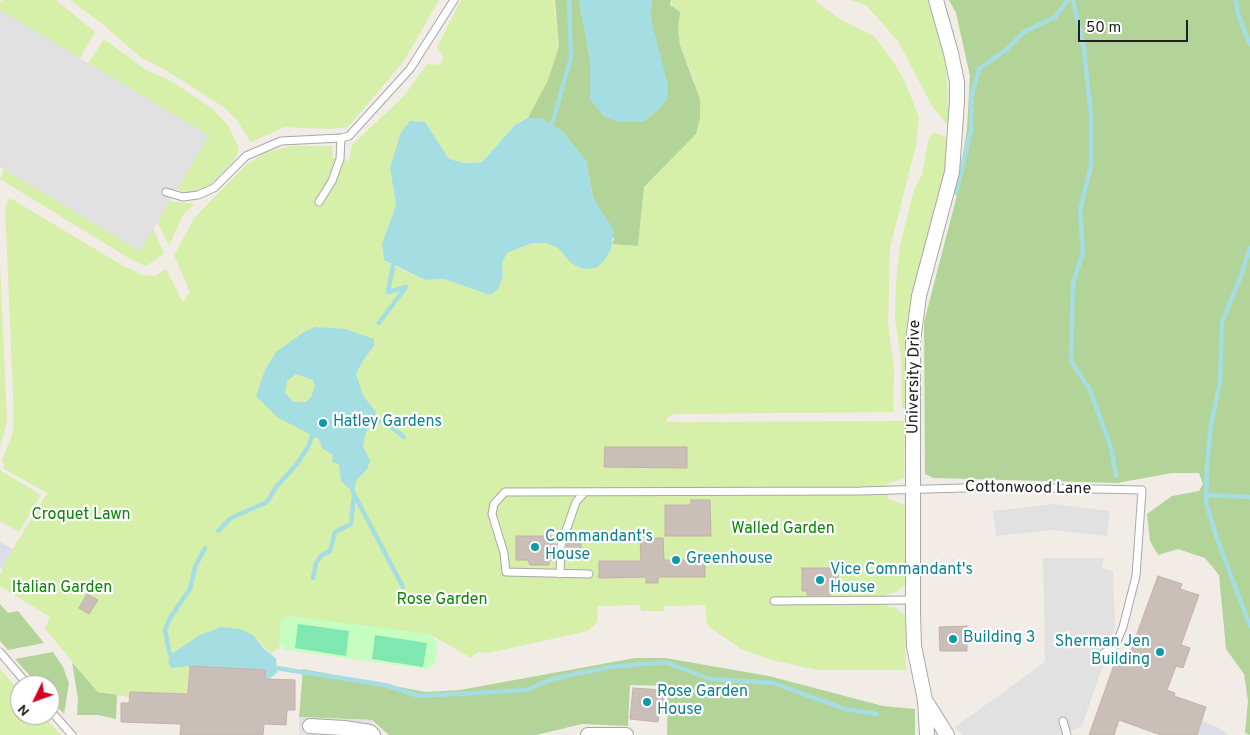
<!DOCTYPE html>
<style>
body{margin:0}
#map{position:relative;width:1250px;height:735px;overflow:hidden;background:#f2ece7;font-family:Overpass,sans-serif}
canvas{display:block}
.north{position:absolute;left:10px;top:675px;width:50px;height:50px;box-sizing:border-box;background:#fff;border:1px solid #a6a6a6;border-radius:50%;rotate:228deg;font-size:14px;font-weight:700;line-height:20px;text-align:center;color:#212121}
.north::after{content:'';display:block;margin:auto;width:18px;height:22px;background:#d10020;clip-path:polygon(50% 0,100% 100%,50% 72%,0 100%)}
.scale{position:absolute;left:1078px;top:20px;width:110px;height:22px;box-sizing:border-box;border:2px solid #212121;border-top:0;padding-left:6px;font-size:15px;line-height:18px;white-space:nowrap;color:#212121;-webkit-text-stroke:4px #fff;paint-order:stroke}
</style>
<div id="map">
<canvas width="1250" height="735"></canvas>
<div class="north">N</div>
<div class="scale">50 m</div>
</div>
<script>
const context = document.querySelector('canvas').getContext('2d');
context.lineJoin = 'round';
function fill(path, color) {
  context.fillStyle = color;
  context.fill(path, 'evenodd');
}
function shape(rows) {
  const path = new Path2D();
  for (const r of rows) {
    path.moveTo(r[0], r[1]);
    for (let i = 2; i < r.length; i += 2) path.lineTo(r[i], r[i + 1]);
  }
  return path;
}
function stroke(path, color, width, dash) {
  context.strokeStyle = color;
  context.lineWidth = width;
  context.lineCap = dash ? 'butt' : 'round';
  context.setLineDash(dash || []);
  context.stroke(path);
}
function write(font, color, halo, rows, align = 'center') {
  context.font = font + ' Overpass,sans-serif';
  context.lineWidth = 4.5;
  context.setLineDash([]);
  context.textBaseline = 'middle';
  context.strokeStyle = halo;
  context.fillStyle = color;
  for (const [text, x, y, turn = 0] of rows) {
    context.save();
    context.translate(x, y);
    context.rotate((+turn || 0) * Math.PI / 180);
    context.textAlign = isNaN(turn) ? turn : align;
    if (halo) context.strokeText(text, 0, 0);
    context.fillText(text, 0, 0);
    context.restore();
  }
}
const grass = shape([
 [3,0,56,0,95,32,80,58,0,10,0,2],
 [70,0,439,0,404,61,348,127,330,129,285,127,251,142,236,119,225,108,167,71,140,57,105,26],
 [461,0,554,0,559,46,548,80,528,118,515,125,482,162,465,163,449,159,425,122,390,168,396,205,382,244,384,260,398,268,425,280,444,279,490,295,503,277,502,263,507,253,532,243,546,243,558,248,571,263,604,261,612,244,638,246,644,187,696,134,694,80,680,45,671,0,814,0,841,20,874,36,895,64,906,84,919,118,916,145,890,248,888,324,894,369,893,412,675,414,667,417,667,422,905,421,904,478,887,484,888,499,905,505,905,585,894,593,886,594,888,607,894,607,905,615,906,670,817,670,772,660,741,649,712,629,707,624,705,605,664,606,664,611,641,611,640,605,598,606,597,622,588,631,488,653,478,652,471,658,433,636,281,622,280,646,271,654,254,636,171,668,190,666,188,694,130,692,129,697,98,692,46,630,45,628,50,617,0,586,0,575,3,570,1,568,47,493,3,468,5,465,1,462,12,436,14,418,5,206,10,198,120,264,142,275,155,276,166,269,183,302,190,292,174,255,195,217,246,165,265,153,290,146,332,146,333,158,349,161,352,145,404,96,427,64,439,65,442,62,443,57,437,47],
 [850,0,927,0,936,24,946,67,950,128,932,106,898,41,866,5],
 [104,39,146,70,173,82,214,110,229,127,239,149,235,159,208,187,188,193,177,189,209,136,88,63],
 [934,132,950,139,948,159,913,299,905,344,906,408,902,408,901,358,895,320,896,282,900,245,914,190,922,175,929,138],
 [4,169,140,251,153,228,164,254,146,266,135,262,0,179],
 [170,201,194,204,183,215,169,246,157,222],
 [0,261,7,422,0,447],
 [0,470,41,495,19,532,0,521],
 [0,669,20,691,20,715,42,715,61,735,0,735]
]);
const forest = shape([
 [555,0,579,0,590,58,590,99,642,122,658,110,667,99,650,16,652,0,671,0,670,5,680,12,678,30,680,45,700,99,700,118,696,134,644,187,638,246,612,244,614,239,593,198,586,161,563,132,540,118,528,118,548,80,559,46],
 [949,0,1250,0,1250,735,1245,733,1248,701,1244,674,1226,649,1219,575,1205,558,1178,549,1158,555,1150,541,1147,514,1172,496,1199,491,1203,484,1199,473,1172,473,1117,483,933,478,925,474,924,322,956,199,967,129,970,76,956,13],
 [0,604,8,613,18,611,44,643,8,650,0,641],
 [53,652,63,667,69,683,64,714,50,699,50,685,38,685,15,659],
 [635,658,665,658,769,676,883,706,915,709,915,735,667,735,668,686,630,685,628,726,582,724,536,735,389,735,372,720,299,717,303,669,426,692,460,690],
 [72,662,98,692,117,695,116,719,98,715,77,715,78,699]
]);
const park = shape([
 [290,616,430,634,438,643,435,664,427,669,285,650,279,643,281,622,283,619]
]);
const pitch = shape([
 [298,624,349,631,346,656,295,648],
 [375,635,427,643,423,667,372,659]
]);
const parking = shape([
 [0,10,209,136,140,251,0,167],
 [1054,504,1110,511,1107,536,1052,530,996,536,993,511],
 [1043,558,1104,558,1102,568,1113,571,1115,626,1113,634,1107,642,1107,663,1100,673,1082,726,1063,735,962,735,955,727,1045,662],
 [299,717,372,720,370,735,299,735]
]);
const plaza = shape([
 [0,542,13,549,1,568,0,568],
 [1202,721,1217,727,1229,735,1197,735]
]);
const water = shape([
 [579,0,652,0,650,16,668,85,667,99,658,110,642,122,620,122,604,117,590,99,590,58],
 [528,118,540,118,563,132,586,161,593,198,614,230,611,249,604,261,596,268,583,269,571,263,558,248,546,243,532,243,507,253,502,263,503,277,498,289,490,295,444,279,425,280,384,260,382,244,396,205,390,168,401,132,410,121,425,122,449,159,465,163,482,162,515,125],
 [315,327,345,329,374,339,374,346,362,362,356,374,364,397,376,412,375,423,366,432,363,446,370,461,367,469,356,481,354,493,341,481,339,464,332,462,333,455,322,448,319,439,277,417,256,396,265,370,276,352,304,332],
 [296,374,313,380,315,385,311,397,306,402,293,402,285,392,287,381],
 [221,627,241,629,254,636,265,650,276,658,277,673,269,679,265,679,265,670,190,666,171,668,168,663,170,655,200,635]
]);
const stream = shape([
 [1073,0,1084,49,1091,115,1091,165,1080,211,1083,253,1073,283,1071,361,1090,390,1111,448,1116,476],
 [1236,0,1238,14,1250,44],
 [552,124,571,57,569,0],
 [956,193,971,130,972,94,979,69,1007,49,1024,32,1055,17,1068,0],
 [1250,248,1241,276,1222,322,1220,382,1211,425,1207,464,1206,502,1216,536,1250,626],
 [379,323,406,287,388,292,393,266],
 [376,420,385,422,404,437],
 [353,492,403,587],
 [1206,495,1250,497],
 [218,531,231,518,267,502,277,486,297,464,308,447,312,436],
 [313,578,316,563,322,555,330,551,335,532,351,524,354,496],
 [170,655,165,630,170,618,190,589,195,567,205,548],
 [276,668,385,685,419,696,527,690,552,679,610,667,665,662,710,679,773,683,845,709,877,714]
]);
const building = shape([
 [605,447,687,447,687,468,604,467,605,447],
 [691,500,710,500,711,536,665,536,665,505,691,505,691,500],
 [516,536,553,536,553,544,556,544,555,560,549,561,549,565,530,565,528,560,516,560,516,536],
 [640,538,663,538,664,560,705,560,705,577,658,577,658,583,646,583,646,577,599,578,599,561,641,561,640,538],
 [567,543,581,543,581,559,566,560,567,543],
 [802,568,838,568,838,591,831,591,831,595,807,595,807,591,802,591,802,568],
 [1158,576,1182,584,1180,589,1199,595,1181,645,1190,648,1183,668,1176,666,1167,690,1175,693,1174,696,1206,707,1197,735,1161,735,1119,720,1114,735,1089,735,1114,665,1116,661,1126,664,1158,576],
 [87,594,98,600,89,614,79,608,87,594],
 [967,626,967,651,940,651,939,627,967,626],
 [190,666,265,670,265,679,295,680,295,710,287,710,286,725,264,724,263,735,180,735,181,724,121,722,121,703,129,703,130,692,188,694,190,666],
 [633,688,664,690,662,715,659,714,658,722,630,719,633,688]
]);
const service = shape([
 [166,192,183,197,198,195,214,188,246,156,281,141,341,138,349,136,410,69,454,0],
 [319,202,332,181,340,159,341,138],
 [560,574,561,545,576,502,584,493],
 [589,574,506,572,504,553,492,514,494,504,505,492,861,491,997,487,1142,490,1136,576,1123,627,1115,646,1098,657],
 [774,601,913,600],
 [0,652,28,685],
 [50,710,72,735],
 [1063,721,1067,735]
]);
const minor = shape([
 [927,703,947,735],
 [310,726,344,728,370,732,373,735],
 [588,735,626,735],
 [927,735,925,700,914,646,913,614,913,341,919,296,952,172,957,101,957,82,951,53,936,0]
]);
const markers = [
 [323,423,5,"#0f9aa8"],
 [535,547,5,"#0f9aa8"],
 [676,560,5,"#0f9aa8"],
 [820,580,5,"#0f9aa8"],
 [953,639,5,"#0f9aa8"],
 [1160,652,5,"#0f9aa8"],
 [647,702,5,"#0f9aa8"]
];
const streetNames = [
 ["University Drive",915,377,-89],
 ["Cottonwood Lane",1028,489,1]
];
const cultureNames = [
 ["Hatley Gardens",333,423],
 ["Commandant's",545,538],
 ["House",545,556],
 ["Greenhouse",686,560],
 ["Vice Commandant's",830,571],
 ["House",830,589],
 ["Building 3",963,639],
 ["Sherman Jen",1150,643,"right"],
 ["Building",1150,661,"right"],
 ["Rose Garden",657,693],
 ["House",657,711]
];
const parkNames = [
 ["Croquet Lawn",81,516],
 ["Walled Garden",783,530],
 ["Italian Garden",62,589],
 ["Rose Garden",442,601]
];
fill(grass, '#d6efa9');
fill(forest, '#b3d498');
fill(park, '#c6fec1');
fill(pitch, '#7fe7af');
fill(parking, '#e1e1e1');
fill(plaza, '#dbdde8');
fill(water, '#a4dee3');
stroke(stream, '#a4dee3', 4.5);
fill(building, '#cabeb9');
stroke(building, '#c5b0a7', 1);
stroke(service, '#a8a8a8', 9);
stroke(minor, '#a8a8a8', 16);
stroke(service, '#fff', 7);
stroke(minor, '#fff', 14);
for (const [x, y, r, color] of markers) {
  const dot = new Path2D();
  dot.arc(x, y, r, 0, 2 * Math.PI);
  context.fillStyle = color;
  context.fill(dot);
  stroke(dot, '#fff', 2);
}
write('16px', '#212121', '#fff', streetNames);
write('16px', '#0d838f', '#fff', cultureNames, 'left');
write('16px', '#0c8503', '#fff', parkNames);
</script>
